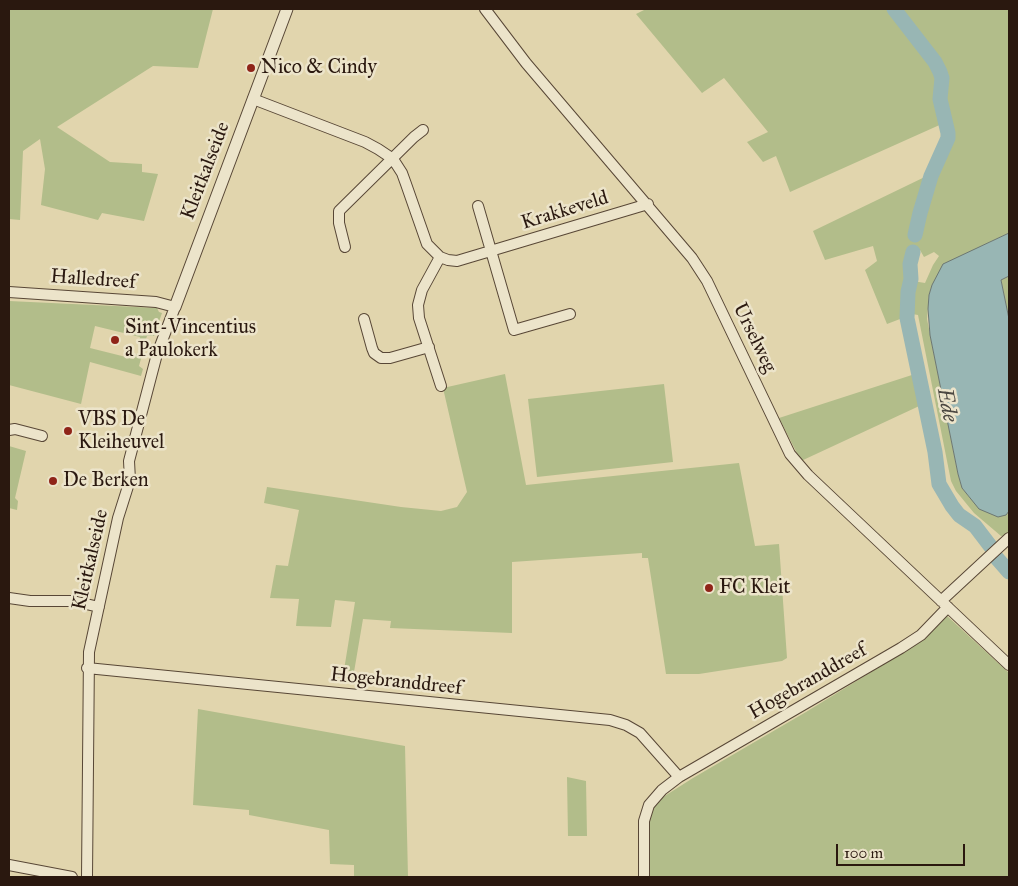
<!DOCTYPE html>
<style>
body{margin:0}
#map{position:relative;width:1018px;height:886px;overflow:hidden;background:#e1d5ad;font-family:"IM FELL Great Primer",serif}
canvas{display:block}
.frame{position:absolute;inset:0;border:10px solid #2a180f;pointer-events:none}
.scale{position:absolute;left:836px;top:844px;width:129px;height:22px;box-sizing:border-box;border:2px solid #2a180f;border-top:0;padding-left:6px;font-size:15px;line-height:18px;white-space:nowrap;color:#2a180f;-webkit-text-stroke:4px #ece4ca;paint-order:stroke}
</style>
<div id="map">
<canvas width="1018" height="886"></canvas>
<div class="frame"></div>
<div class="scale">100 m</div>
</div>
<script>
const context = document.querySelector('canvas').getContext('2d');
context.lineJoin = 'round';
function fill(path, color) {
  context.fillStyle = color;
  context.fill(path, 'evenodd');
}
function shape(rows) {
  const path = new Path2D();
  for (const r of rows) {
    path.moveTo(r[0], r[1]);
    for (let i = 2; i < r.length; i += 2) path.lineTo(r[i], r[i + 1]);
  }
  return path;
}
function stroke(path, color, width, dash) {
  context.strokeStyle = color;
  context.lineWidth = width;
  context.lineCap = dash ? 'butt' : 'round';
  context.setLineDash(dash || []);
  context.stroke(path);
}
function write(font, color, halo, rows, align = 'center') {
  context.font = font + ' "IM FELL Great Primer",serif';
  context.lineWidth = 5;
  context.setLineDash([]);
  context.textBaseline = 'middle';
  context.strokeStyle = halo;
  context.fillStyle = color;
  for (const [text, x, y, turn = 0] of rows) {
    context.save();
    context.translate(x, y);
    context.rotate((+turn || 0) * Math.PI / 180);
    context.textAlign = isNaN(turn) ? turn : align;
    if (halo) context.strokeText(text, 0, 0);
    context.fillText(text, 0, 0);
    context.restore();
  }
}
const green = shape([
 [9,9,213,9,198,68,153,66,57,127,110,162,142,164,142,172,158,174,144,221,102,213,98,220,41,205,45,169,40,139,23,151,20,220,9,219],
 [646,9,1009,9,1009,233,982,246,932,285,929,295,927,319,958,474,962,488,971,499,1006,515,1009,511,1009,533,1005,536,1001,536,974,513,956,491,951,481,918,315,912,314,930,401,801,461,779,418,915,374,900,319,887,324,865,270,877,261,873,246,825,260,813,231,933,173,946,136,944,123,790,192,776,156,763,162,747,142,768,132,724,78,702,93,636,14],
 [920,250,924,257,934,252,939,256,933,265,925,283,913,281,913,253],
 [1009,276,1009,319,1001,280],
 [9,301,157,308,159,312,162,313,154,336,147,336,144,345,139,343,140,337,95,326,90,348,134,359,136,354,142,355,139,366,143,369,141,376,90,362,81,404,9,385],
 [505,374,526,485,739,463,755,546,779,544,787,658,782,661,699,674,666,674,648,558,642,558,642,553,512,562,512,633,390,628,391,621,363,619,354,672,344,670,355,602,335,600,331,627,296,626,299,599,270,598,276,565,288,566,299,510,264,503,267,487,401,507,441,511,457,507,467,492,443,388],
 [664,384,673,462,537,477,528,399],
 [9,446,26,451,15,498,18,501,17,510,9,508],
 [946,615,1009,673,1009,877,650,877,650,818,651,811,660,799,693,778,806,712,925,639],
 [198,709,405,746,408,877,354,877,354,865,330,864,329,830,249,815,249,810,193,805],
 [567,777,586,781,587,836,568,836]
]);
const water = shape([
 [1009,233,1009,276,1001,280,1009,319,1009,511,1006,515,998,517,979,509,962,488,958,474,930,335,928,309,929,295,932,285,943,264,1009,233]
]);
const river = shape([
 [894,9,935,62,940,72,942,78,940,99,948,133,948,138,931,176,920,213,915,235],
 [913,252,910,264,911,279,908,292,907,318,935,452,939,484,952,506,959,515,975,526,991,547],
 [995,556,1009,572]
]);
const minor = shape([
 [485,9,526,63,692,258,707,281,790,454,808,475,1009,665],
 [253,99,365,142,378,149,393,159,402,173,406,184,427,244,440,257,448,260,457,261,648,204],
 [478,206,514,330,570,314],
 [345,247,339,223,339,211,414,137,423,130],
 [440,257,422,290,418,305,419,318,441,386],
 [9,292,156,302,175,307,157,354,129,461,130,480,118,518,89,652,87,877],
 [364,319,372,348,374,353,381,358,390,358,429,347],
 [9,430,15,429,42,436],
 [9,598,30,601,73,601,99,607],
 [941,601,1009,538],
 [87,668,610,720,626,725,640,733,679,777],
 [9,865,72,877],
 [644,877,644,821,649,805,662,790,679,777,901,648,921,635,948,607]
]);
const tertiary = shape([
 [175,307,287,9]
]);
const markers = [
 [251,68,5,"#8f2418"],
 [115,340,5,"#8f2418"],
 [68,431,5,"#8f2418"],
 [53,481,5,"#8f2418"],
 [709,588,5,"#8f2418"]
];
const poiNames = [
 ["Nico & Cindy",261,68],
 ["Sint-Vincentius",125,328],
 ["a Paulokerk",125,351],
 ["VBS De",78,420],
 ["Kleiheuvel",78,443],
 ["De Berken",63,481],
 ["FC Kleit",719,588]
];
const streetNames = [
 ["Kleitkalseide",206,171,-69],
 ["Krakkeveld",565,211,-17],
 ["Halledreef",93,280,4],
 ["Urselweg",754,338,64],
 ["Kleitkalseide",91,560,-77],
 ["Hogebranddreef",396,682,6],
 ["Hogebranddreef",808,682,-30]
];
const waterNames = [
 ["Ede",946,405,79]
];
fill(green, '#b2bd8a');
fill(water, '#98b6b4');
stroke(water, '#6c7772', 1);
stroke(river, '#98b6b4', 15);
stroke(minor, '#584736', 12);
stroke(tertiary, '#584736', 13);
stroke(minor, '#ece4ca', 10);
stroke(tertiary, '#ece4ca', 11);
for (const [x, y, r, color] of markers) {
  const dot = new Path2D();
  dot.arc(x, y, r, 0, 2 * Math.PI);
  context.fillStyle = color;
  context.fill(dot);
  stroke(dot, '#ece4ca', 2);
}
write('20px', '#2a180f', '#ece4ca', poiNames, 'left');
write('20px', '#2a180f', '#ece4ca', streetNames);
write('italic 21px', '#4b4741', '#ece4ca', waterNames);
</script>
